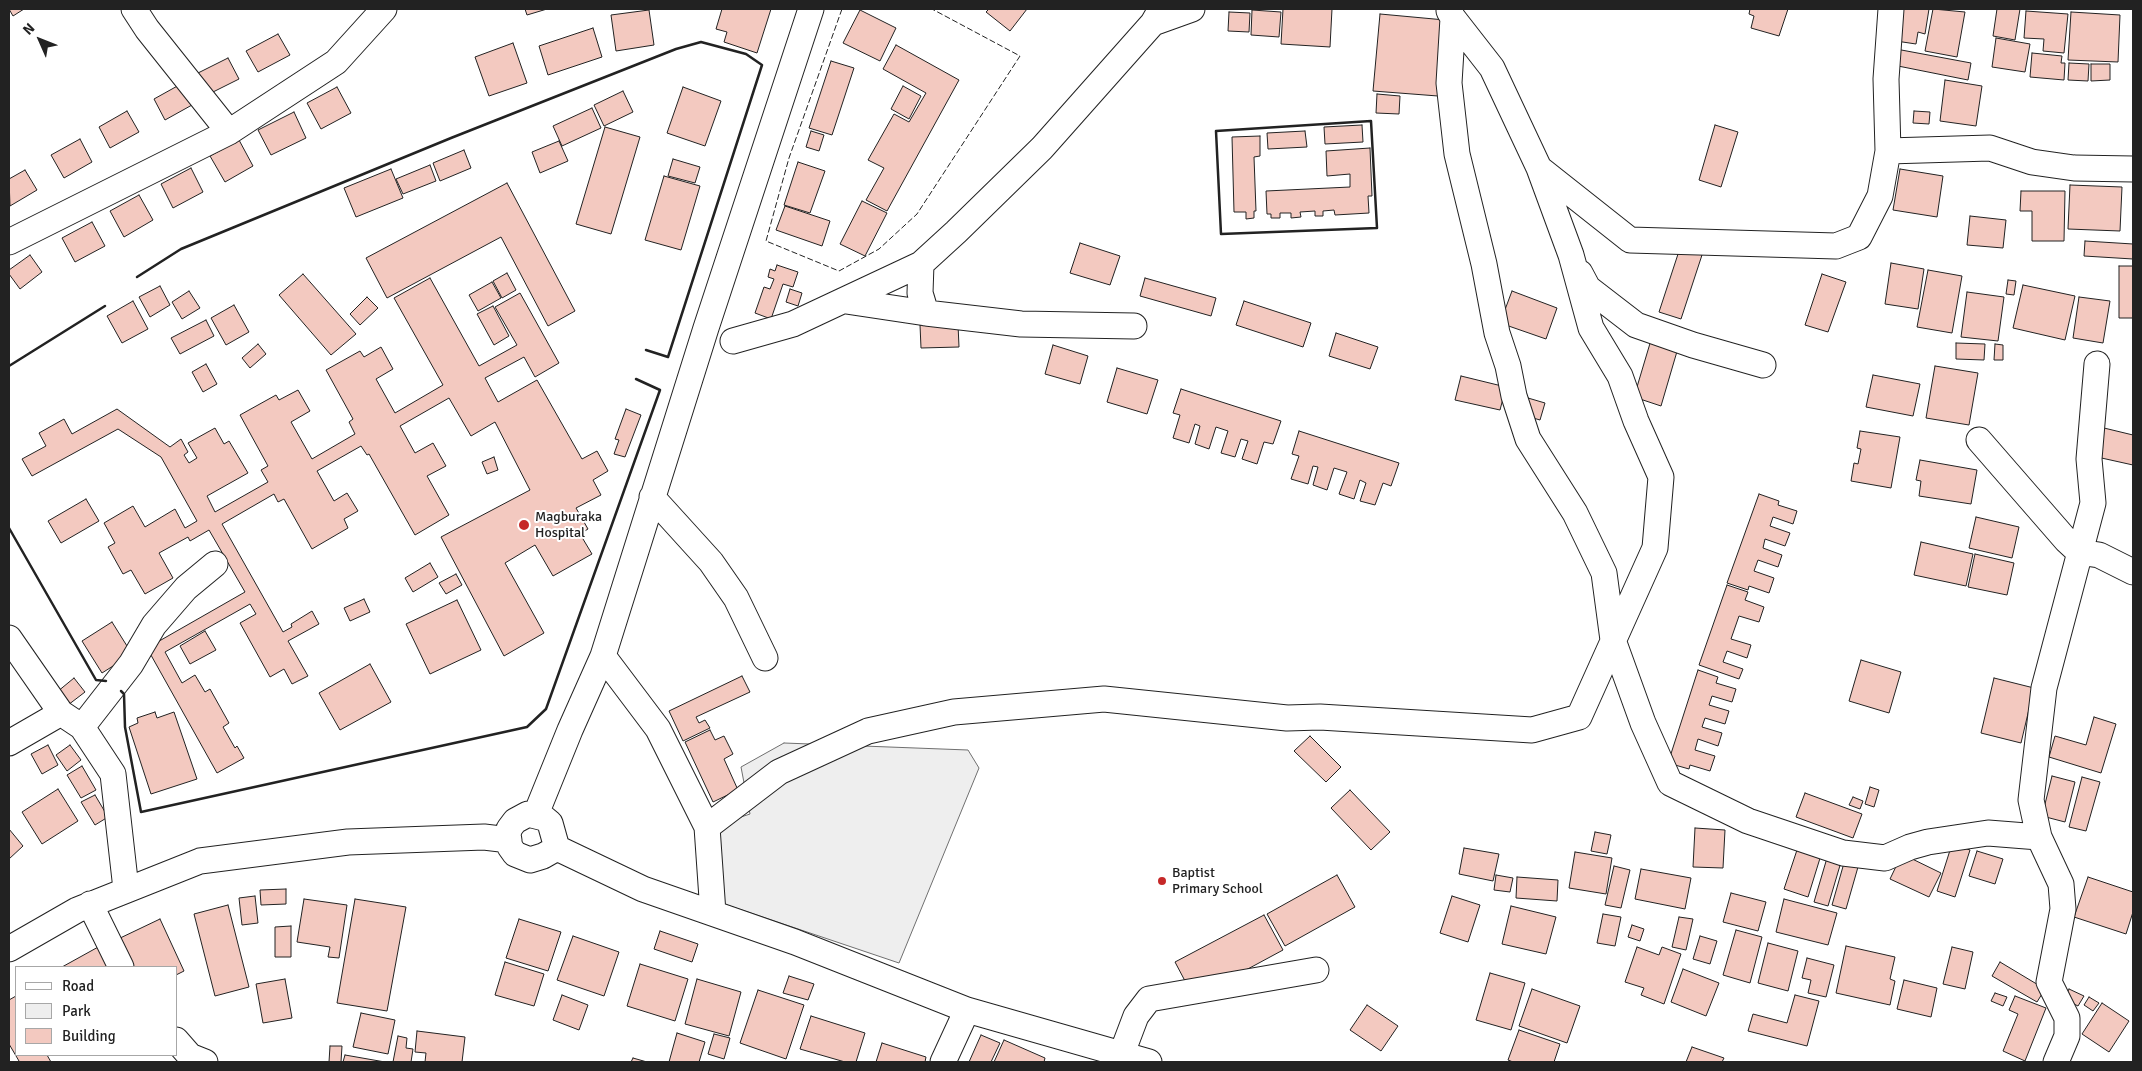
<!DOCTYPE html>
<style>
body{margin:0}
#map{position:relative;width:2142px;height:1071px;overflow:hidden;background:#fff;font-family:Signika,sans-serif}
canvas{display:block}
.frame{position:absolute;inset:0;border:10px solid #222;pointer-events:none}
.legend{position:absolute;left:15px;top:966px;width:162px;height:90px;box-sizing:border-box;background:#fff;border:1px solid #a7a7a7;margin:0;padding:6px 9px;list-style:none;font-size:15px;color:#222}
.legend li{display:flex;align-items:center;gap:10px;height:25px}
.legend b{width:25px;border:1px solid #a7a7a7}
.north{position:absolute;left:15px;top:15px;width:50px;height:50px;-webkit-text-stroke:4px #fff;paint-order:stroke;rotate:314deg;font-size:14px;font-weight:700;line-height:20px;text-align:center;color:#222}
.north::after{content:'';display:block;margin:auto;width:18px;height:22px;background:#222;clip-path:polygon(50% 0,100% 100%,50% 72%,0 100%)}
</style>
<div id="map">
<canvas width="2142" height="1071"></canvas>
<div class="frame"></div>
<ul class="legend">
<li><b style="height:6px;background:#fff"></b>Road</li>
<li><b style="height:14px;background:#eee"></b>Park</li>
<li><b style="height:14px;background:#f3c9c0"></b>Building</li>
</ul>
<div class="north">N</div>
</div>
<script>
const context = document.querySelector('canvas').getContext('2d');
context.lineJoin = 'round';
function fill(path, color) {
  context.fillStyle = color;
  context.fill(path, 'evenodd');
}
function shape(rows) {
  const path = new Path2D();
  for (const r of rows) {
    path.moveTo(r[0], r[1]);
    for (let i = 2; i < r.length; i += 2) path.lineTo(r[i], r[i + 1]);
  }
  return path;
}
function stroke(path, color, width, dash) {
  context.strokeStyle = color;
  context.lineWidth = width;
  context.lineCap = dash ? 'butt' : 'round';
  context.setLineDash(dash || []);
  context.stroke(path);
}
function write(font, color, halo, rows, align = 'center') {
  context.font = font + ' Signika,sans-serif';
  context.lineWidth = 4;
  context.setLineDash([]);
  context.textBaseline = 'middle';
  context.strokeStyle = halo;
  context.fillStyle = color;
  for (const [text, x, y, turn = 0] of rows) {
    context.save();
    context.translate(x, y);
    context.rotate((+turn || 0) * Math.PI / 180);
    context.textAlign = isNaN(turn) ? turn : align;
    if (halo) context.strokeText(text, 0, 0);
    context.fillText(text, 0, 0);
    context.restore();
  }
}
const green = shape([
 [784,743,968,750,979,768,899,963,721,903,720,824,750,814,741,767,784,743]
]);
const building = shape([
 [9,9,24,9,13,16,9,9],
 [525,9,547,9,527,15,525,9],
 [722,9,771,9,757,53,724,42,727,32,716,29,722,9],
 [989,9,1027,9,1010,31,986,12,989,9],
 [1283,9,1332,9,1330,47,1281,44,1283,9],
 [1750,9,1788,9,1779,36,1751,28,1754,16,1749,14,1750,9],
 [1903,9,1929,9,1925,34,1918,32,1916,44,1896,41,1903,9],
 [1933,9,1965,12,1957,57,1925,51,1933,9],
 [1997,9,2020,9,2015,40,1993,36,1997,9],
 [649,10,654,45,616,51,611,15,649,10],
 [860,10,896,28,880,61,843,43,860,10],
 [1252,10,1281,12,1279,37,1251,35,1252,10],
 [2026,11,2068,14,2064,53,2043,51,2044,39,2024,38,2026,11],
 [1229,12,1250,13,1249,32,1228,31,1229,12],
 [2071,12,2120,15,2118,62,2068,60,2071,12],
 [1380,14,1445,20,1438,96,1373,91,1380,14],
 [593,28,602,57,548,75,539,46,593,28],
 [278,34,290,55,258,72,246,51,278,34],
 [1996,38,2030,44,2025,72,1992,67,1996,38],
 [513,43,527,83,489,96,475,57,513,43],
 [896,45,959,80,887,211,866,200,884,168,868,160,894,114,909,122,926,93,883,69,896,45],
 [1896,49,1971,63,1968,80,1893,65,1896,49],
 [2032,53,2062,56,2061,63,2065,63,2064,80,2030,77,2032,53],
 [228,58,239,79,209,94,198,73,228,58],
 [831,61,854,68,832,135,809,128,831,61],
 [2069,63,2089,64,2088,81,2068,80,2069,63],
 [2091,64,2110,64,2110,80,2091,81,2091,64],
 [1945,80,1982,86,1976,126,1940,121,1945,80],
 [181,84,192,105,165,120,154,99,181,84],
 [903,86,921,96,909,119,891,109,903,86],
 [337,87,351,113,321,129,307,103,337,87],
 [683,87,721,101,705,146,667,133,683,87],
 [623,91,633,112,604,126,594,105,623,91],
 [1377,94,1400,96,1399,114,1376,113,1377,94],
 [592,108,601,128,562,146,553,126,592,108],
 [127,111,139,132,110,148,99,127,127,111],
 [1914,111,1930,112,1929,124,1913,123,1914,111],
 [294,112,306,138,271,155,258,130,294,112],
 [1362,125,1363,142,1325,144,1324,127,1362,125],
 [1715,125,1738,132,1721,187,1699,180,1715,125],
 [605,127,640,137,611,234,576,224,605,127],
 [811,131,824,135,819,151,806,147,811,131],
 [1305,131,1307,147,1268,149,1267,133,1305,131],
 [1260,136,1260,156,1254,157,1256,211,1254,211,1254,218,1246,219,1246,212,1234,212,1232,137,1260,136],
 [80,139,92,162,64,178,51,155,80,139],
 [239,140,253,166,225,182,210,156,239,140],
 [559,141,568,161,540,173,532,152,559,141],
 [1370,148,1372,196,1368,196,1369,213,1335,215,1334,210,1323,211,1323,216,1315,216,1315,211,1300,212,1301,217,1291,218,1291,213,1280,213,1280,218,1271,218,1271,214,1267,214,1266,191,1350,187,1350,174,1327,176,1326,151,1370,148],
 [464,150,471,168,440,181,433,163,464,150],
 [673,159,700,167,695,183,668,176,673,159],
 [798,162,825,171,810,213,784,205,798,162],
 [430,165,436,181,403,194,396,179,430,165],
 [191,168,203,192,173,208,161,184,191,168],
 [391,169,403,198,356,217,344,188,391,169],
 [1900,169,1943,176,1937,217,1893,210,1900,169],
 [25,170,37,190,10,206,9,179,25,170],
 [664,176,700,186,681,250,645,240,664,176],
 [507,183,575,311,548,326,501,237,387,298,366,258,507,183],
 [2070,185,2122,187,2120,231,2068,229,2070,185],
 [2021,191,2065,191,2064,241,2032,241,2032,211,2020,211,2021,191],
 [139,195,153,220,124,237,110,211,139,195],
 [862,201,887,213,865,256,840,244,862,201],
 [785,206,830,221,822,246,776,230,785,206],
 [1970,216,2006,220,2003,248,1967,245,1970,216],
 [92,222,105,246,75,262,62,238,92,222],
 [2085,241,2133,244,2133,259,2084,256,2085,241],
 [1080,243,1120,256,1110,285,1070,273,1080,243],
 [1680,248,1702,255,1681,319,1659,312,1680,248],
 [30,255,42,272,20,289,9,274,9,270,30,255],
 [1891,263,1924,269,1918,309,1885,304,1891,263],
 [777,265,798,272,793,287,783,284,771,319,755,313,764,287,770,289,774,279,768,277,770,269,775,271,777,265],
 [2119,266,2133,266,2133,318,2119,318,2119,266],
 [1928,270,1962,276,1952,333,1917,327,1928,270],
 [507,273,516,290,502,298,493,281,507,273],
 [303,274,356,334,331,355,279,295,303,274],
 [1822,274,1846,282,1828,332,1805,325,1822,274],
 [430,278,479,366,517,345,495,307,520,293,559,363,535,377,524,357,485,378,498,402,537,380,582,459,597,451,608,471,593,480,601,495,576,508,588,529,580,534,592,554,553,576,535,545,505,563,544,633,504,656,441,537,530,490,495,422,471,436,449,398,400,426,415,453,433,443,446,466,427,476,449,515,415,535,369,454,367,455,361,446,317,471,334,501,347,493,358,511,344,519,348,528,312,549,284,499,278,502,274,494,222,524,283,632,292,627,291,624,312,611,319,624,288,641,308,676,292,684,284,669,270,677,240,623,256,614,250,604,165,652,182,683,195,675,205,692,210,689,229,723,223,727,235,748,237,746,244,758,217,773,147,648,245,592,209,530,190,541,188,537,159,553,173,578,145,594,131,570,123,574,108,547,115,543,104,523,133,506,145,527,175,509,185,528,197,521,161,457,118,429,32,476,22,459,46,446,39,433,64,419,72,434,117,409,170,447,181,439,188,452,184,455,189,463,197,458,188,443,215,428,224,444,229,441,248,473,207,496,215,512,268,482,261,470,268,466,240,415,276,395,279,400,298,390,310,411,291,422,312,459,355,434,349,422,353,419,326,370,360,351,364,357,381,347,393,369,376,379,395,413,443,385,394,298,430,278],
 [1145,278,1216,298,1211,316,1140,296,1145,278],
 [2008,280,2016,281,2014,295,2006,294,2008,280],
 [492,282,501,298,478,311,469,295,492,282],
 [2023,285,2075,296,2065,340,2013,328,2023,285],
 [160,286,170,305,150,317,139,297,160,286],
 [790,289,802,293,798,306,786,302,790,289],
 [189,291,200,308,182,319,172,302,189,291],
 [1512,291,1557,308,1546,339,1500,323,1512,291],
 [1967,292,2004,297,1998,341,1961,337,1967,292],
 [367,297,378,308,360,325,350,314,367,297],
 [2079,297,2110,301,2103,343,2073,338,2079,297],
 [133,301,148,329,122,343,107,316,133,301],
 [1244,301,1311,323,1303,347,1236,325,1244,301],
 [234,305,249,332,226,345,211,318,234,305],
 [493,306,509,336,494,345,477,314,493,306],
 [206,320,214,336,180,354,171,338,206,320],
 [958,324,959,347,921,348,920,325,958,324],
 [1336,333,1378,347,1370,369,1329,356,1336,333],
 [1651,340,1678,348,1661,406,1634,397,1651,340],
 [1956,343,1985,344,1984,360,1956,359,1956,343],
 [258,344,266,354,250,368,242,358,258,344],
 [1995,344,2003,345,2003,360,1994,360,1995,344],
 [1053,345,1088,356,1080,384,1045,374,1053,345],
 [206,364,217,384,203,392,192,372,206,364],
 [1935,366,1978,373,1969,425,1926,418,1935,366],
 [1117,368,1158,380,1147,414,1107,402,1117,368],
 [1873,375,1920,384,1913,416,1866,407,1873,375],
 [1461,376,1506,387,1500,410,1455,400,1461,376],
 [1181,389,1281,421,1273,444,1264,442,1257,464,1242,459,1248,441,1241,439,1235,457,1221,453,1228,431,1216,427,1209,449,1195,444,1200,426,1195,424,1189,443,1173,438,1180,415,1173,413,1181,389],
 [1528,398,1545,403,1540,420,1523,415,1528,398],
 [626,409,641,415,625,457,614,454,619,440,615,439,626,409],
 [2104,428,2133,435,2133,465,2097,457,2104,428],
 [1299,431,1399,463,1391,486,1383,483,1375,505,1360,501,1366,483,1360,480,1354,499,1339,494,1347,472,1334,468,1327,490,1313,485,1318,467,1313,466,1308,484,1291,479,1299,456,1292,454,1299,431],
 [1860,431,1900,437,1891,488,1851,481,1854,463,1858,464,1861,449,1857,448,1860,431],
 [494,457,498,470,487,474,482,462,494,457],
 [1920,460,1977,470,1971,504,1919,496,1921,481,1916,480,1920,460],
 [1759,494,1779,501,1778,505,1797,511,1793,524,1773,517,1770,526,1790,533,1785,546,1765,539,1763,548,1782,555,1778,567,1758,560,1754,571,1774,578,1769,593,1749,586,1748,590,1727,583,1759,494],
 [86,499,99,521,61,543,48,521,86,499],
 [1976,517,2019,527,2012,558,1969,548,1976,517],
 [1921,542,1973,554,1966,586,1914,575,1921,542],
 [1975,554,2014,563,2007,595,1968,587,1975,554],
 [430,563,438,577,413,592,405,578,430,563],
 [456,574,462,585,446,594,439,583,456,574],
 [1727,585,1748,592,1745,600,1764,607,1759,622,1739,616,1731,639,1751,645,1747,658,1727,651,1723,662,1743,669,1739,679,1699,665,1727,585],
 [364,599,370,612,350,621,344,608,364,599],
 [457,600,481,650,430,674,406,624,457,600],
 [112,622,132,654,102,673,82,641,112,622],
 [205,631,216,650,190,664,180,646,205,631],
 [1861,660,1901,672,1889,713,1849,701,1861,660],
 [370,664,391,702,340,730,319,693,370,664],
 [1698,670,1718,677,1716,683,1736,689,1732,702,1712,696,1709,705,1729,711,1725,724,1705,718,1702,727,1722,733,1718,746,1698,739,1695,750,1715,756,1710,771,1690,765,1689,769,1668,763,1698,670],
 [742,676,750,692,696,717,699,723,705,720,710,728,683,741,669,711,742,676],
 [74,678,85,692,68,705,57,692,74,678],
 [1994,678,2034,688,2021,743,1981,733,1994,678],
 [155,712,157,718,174,712,197,779,151,794,129,727,138,723,137,718,155,712],
 [2094,717,2116,724,2101,773,2049,757,2055,736,2086,745,2094,717],
 [710,730,715,740,724,736,733,754,724,759,738,790,713,802,685,742,710,730],
 [1310,736,1341,767,1326,782,1294,751,1310,736],
 [48,745,58,765,42,774,31,754,48,745],
 [70,745,81,760,67,771,56,755,70,745],
 [82,766,96,790,81,798,67,775,82,766],
 [2052,776,2075,782,2065,822,2042,816,2052,776],
 [2082,777,2100,782,2086,831,2069,827,2082,777],
 [1870,787,1879,790,1874,807,1865,804,1870,787],
 [58,789,78,821,42,844,22,812,58,789],
 [1350,790,1390,832,1371,850,1331,808,1350,790],
 [1805,793,1862,814,1853,838,1796,817,1805,793],
 [95,795,108,817,95,825,81,802,95,795],
 [1853,797,1863,801,1860,809,1849,805,1853,797],
 [1695,828,1725,830,1723,868,1693,867,1695,828],
 [9,829,23,846,9,859,9,829],
 [1595,832,1611,835,1607,854,1591,851,1595,832],
 [1952,844,1970,850,1955,897,1937,891,1952,844],
 [1798,847,1821,855,1808,897,1784,889,1798,847],
 [1464,848,1499,854,1493,881,1459,874,1464,848],
 [1977,851,2003,859,1995,884,1969,876,1977,851],
 [1575,852,1612,858,1606,894,1569,888,1575,852],
 [1902,854,1941,873,1929,897,1890,879,1902,854],
 [1827,858,1841,862,1828,906,1814,902,1827,858],
 [1844,863,1858,867,1846,909,1832,905,1844,863],
 [1614,866,1630,870,1621,908,1605,905,1614,866],
 [1641,869,1691,878,1685,909,1635,899,1641,869],
 [1337,875,1355,907,1285,946,1267,914,1337,875],
 [1496,875,1513,878,1510,892,1494,890,1496,875],
 [1517,877,1558,880,1557,901,1516,898,1517,877],
 [2088,877,2133,892,2133,912,2126,934,2074,917,2088,877],
 [286,889,286,904,261,905,260,890,286,889],
 [1731,893,1766,902,1758,931,1723,922,1731,893],
 [255,896,258,923,242,925,239,898,255,896],
 [1452,896,1480,905,1468,942,1440,933,1452,896],
 [304,899,347,905,339,958,328,957,330,947,297,942,304,899],
 [355,899,406,907,387,1011,337,1003,355,899],
 [1784,899,1837,913,1828,945,1776,932,1784,899],
 [228,905,249,987,215,996,194,914,228,905],
 [1511,906,1556,917,1546,954,1502,944,1511,906],
 [1603,914,1621,917,1615,946,1597,943,1603,914],
 [1264,915,1283,950,1194,998,1175,962,1264,915],
 [1679,917,1693,919,1686,950,1672,947,1679,917],
 [160,919,184,971,176,975,176,967,128,967,116,940,160,919],
 [519,919,561,932,548,971,506,958,519,919],
 [1632,925,1644,929,1640,941,1628,937,1632,925],
 [291,926,291,957,275,957,275,927,291,926],
 [1736,930,1762,937,1750,983,1723,975,1736,930],
 [660,931,698,944,692,962,654,949,660,931],
 [573,936,619,952,604,996,557,980,573,936],
 [1700,936,1717,941,1710,964,1693,959,1700,936],
 [1768,943,1798,951,1788,991,1758,983,1768,943],
 [100,946,112,967,62,967,100,946],
 [1846,946,1895,957,1890,979,1895,981,1890,1005,1836,993,1846,946],
 [1637,947,1659,955,1662,947,1681,954,1664,1004,1641,995,1644,988,1625,982,1637,947],
 [1952,947,1973,952,1965,989,1943,984,1952,947],
 [1807,958,1834,965,1826,997,1808,993,1811,980,1802,978,1807,958],
 [505,962,544,974,534,1006,495,995,505,962],
 [2000,962,2045,989,2037,1002,1992,976,2000,962],
 [640,964,688,979,675,1021,627,1006,640,964],
 [1683,969,1719,983,1706,1016,1671,1002,1683,969],
 [1490,973,1525,983,1511,1030,1476,1020,1490,973],
 [789,976,814,984,808,1000,783,993,789,976],
 [285,979,292,1018,263,1023,256,984,285,979],
 [697,979,741,992,729,1036,685,1024,697,979],
 [1904,980,1937,988,1931,1017,1897,1009,1904,980],
 [1532,989,1580,1006,1567,1043,1519,1026,1532,989],
 [2069,989,2084,996,2078,1006,2064,999,2069,989],
 [758,990,804,1005,786,1059,740,1043,758,990],
 [1995,993,2007,997,2003,1006,1991,1001,1995,993],
 [562,995,588,1005,579,1030,553,1020,562,995],
 [1795,995,1819,1001,1807,1046,1748,1031,1753,1014,1787,1023,1795,995],
 [16,996,16,1055,47,1055,51,1062,17,1062,19,1061,9,1044,9,1000,16,996],
 [2015,996,2046,1008,2025,1061,2003,1051,2018,1014,2009,1010,2015,996],
 [2089,997,2099,1003,2093,1011,2084,1005,2089,997],
 [2102,1003,2129,1021,2109,1052,2082,1034,2102,1003],
 [1367,1005,1398,1026,1381,1051,1350,1030,1367,1005],
 [361,1013,395,1020,388,1054,353,1047,361,1013],
 [811,1016,865,1033,856,1062,845,1062,800,1049,811,1016],
 [1519,1030,1560,1044,1554,1062,1513,1062,1508,1060,1519,1030],
 [417,1031,465,1037,462,1062,425,1062,426,1053,415,1052,417,1031],
 [677,1033,705,1042,699,1062,669,1062,677,1033],
 [714,1034,730,1038,724,1059,708,1054,714,1034],
 [981,1035,1000,1043,991,1062,969,1062,981,1035],
 [398,1036,407,1038,406,1048,413,1049,411,1062,393,1062,398,1036],
 [1004,1040,1045,1058,1044,1062,994,1062,1004,1040],
 [882,1043,926,1057,925,1062,876,1062,882,1043],
 [330,1046,342,1046,341,1062,329,1062,330,1046],
 [1692,1047,1724,1058,1722,1062,1686,1062,1692,1047],
 [345,1055,385,1062,343,1062,345,1055],
 [633,1058,647,1062,631,1062,633,1058]
]);
const minor = shape([
 [134,9,147,29,229,132],
 [1449,11,1453,18,1449,83,1457,154,1484,264,1497,333,1508,366,1514,396,1528,439,1575,513,1604,573,1613,640,1643,723,1670,783,1748,821,1843,853,1885,858,1910,847,1928,842,1988,833,2039,837,2061,884,2063,909,2049,982,2067,1018,2067,1036,2056,1062],
 [1153,23,1192,9],
 [1888,151,1990,148,2032,162,2074,168,2133,169],
 [1539,168,1630,240,1836,246,1859,237,1880,196,1888,151,1886,79,1891,9],
 [9,242,229,132,336,62,384,9],
 [921,264,920,293,926,313],
 [1580,273,1588,288,1636,325,1693,345,1763,365],
 [846,301,926,313,1021,324,1134,326],
 [733,341,793,324,921,264,956,232,1042,148,1153,23,1161,9],
 [1979,440,2066,540,2079,552,2099,555,2133,572],
 [652,497,711,562,736,598,765,658],
 [9,638,61,713,82,727,113,774,126,889],
 [603,656,658,729,707,827,713,913],
 [82,727,131,664,154,625,186,588,215,564],
 [9,743,61,713],
 [528,814,544,818,550,823,557,848,543,856,530,860,515,854,510,847,508,837,509,829,515,821,528,814],
 [536,814,570,730,603,656,706,328,811,9],
 [707,827,779,772,868,731,954,712,1104,699,1287,718,1320,717,1532,730,1579,717,1655,548,1661,477,1636,421,1620,376,1591,328,1571,255,1539,168,1492,68,1453,18],
 [2039,837,2031,800,2044,688,2093,503,2089,459,2097,364],
 [557,848,643,889,795,942,967,1010,1149,1062],
 [90,904,121,967],
 [9,949,77,910,200,861,348,842,484,837,509,840],
 [176,1040,190,1056,205,1062],
 [1122,1053,1136,1016,1149,999,1316,970],
 [943,1062,967,1010]
]);
const fence = shape([
 [842,9,789,158,766,241,839,271,879,249,917,214,1020,56,932,9]
]);
const wall = shape([
 [1371,121,1377,228,1221,234,1216,131,1371,121],
 [137,277,181,249,451,138,676,49,701,42,746,54,762,65,668,357,646,350],
 [9,366,105,306],
 [9,528,96,680,106,681],
 [121,691,124,694,125,727,141,812,527,727,546,709,660,390,636,379]
]);
const markers = [
 [524,525,6,"#c62828"],
 [1162,881,5,"#c62828"]
];
const poiNames = [
 ["Magburaka",535,517],
 ["Hospital",535,533],
 ["Baptist",1172,873],
 ["Primary School",1172,889]
];
fill(green, '#eee');
stroke(green, '#6f6f6f', 1);
fill(building, '#f3c9c0');
stroke(building, '#222', 1);
stroke(minor, '#222', 27);
stroke(minor, '#fff', 25);
stroke(fence, '#222', 1, [6, 2.5]);
stroke(wall, '#222', 2.5);
for (const [x, y, r, color] of markers) {
  const dot = new Path2D();
  dot.arc(x, y, r, 0, 2 * Math.PI);
  context.fillStyle = color;
  context.fill(dot);
  stroke(dot, '#fff', 2);
}
write('14px', '#222', '#fff', poiNames, 'left');
</script>
